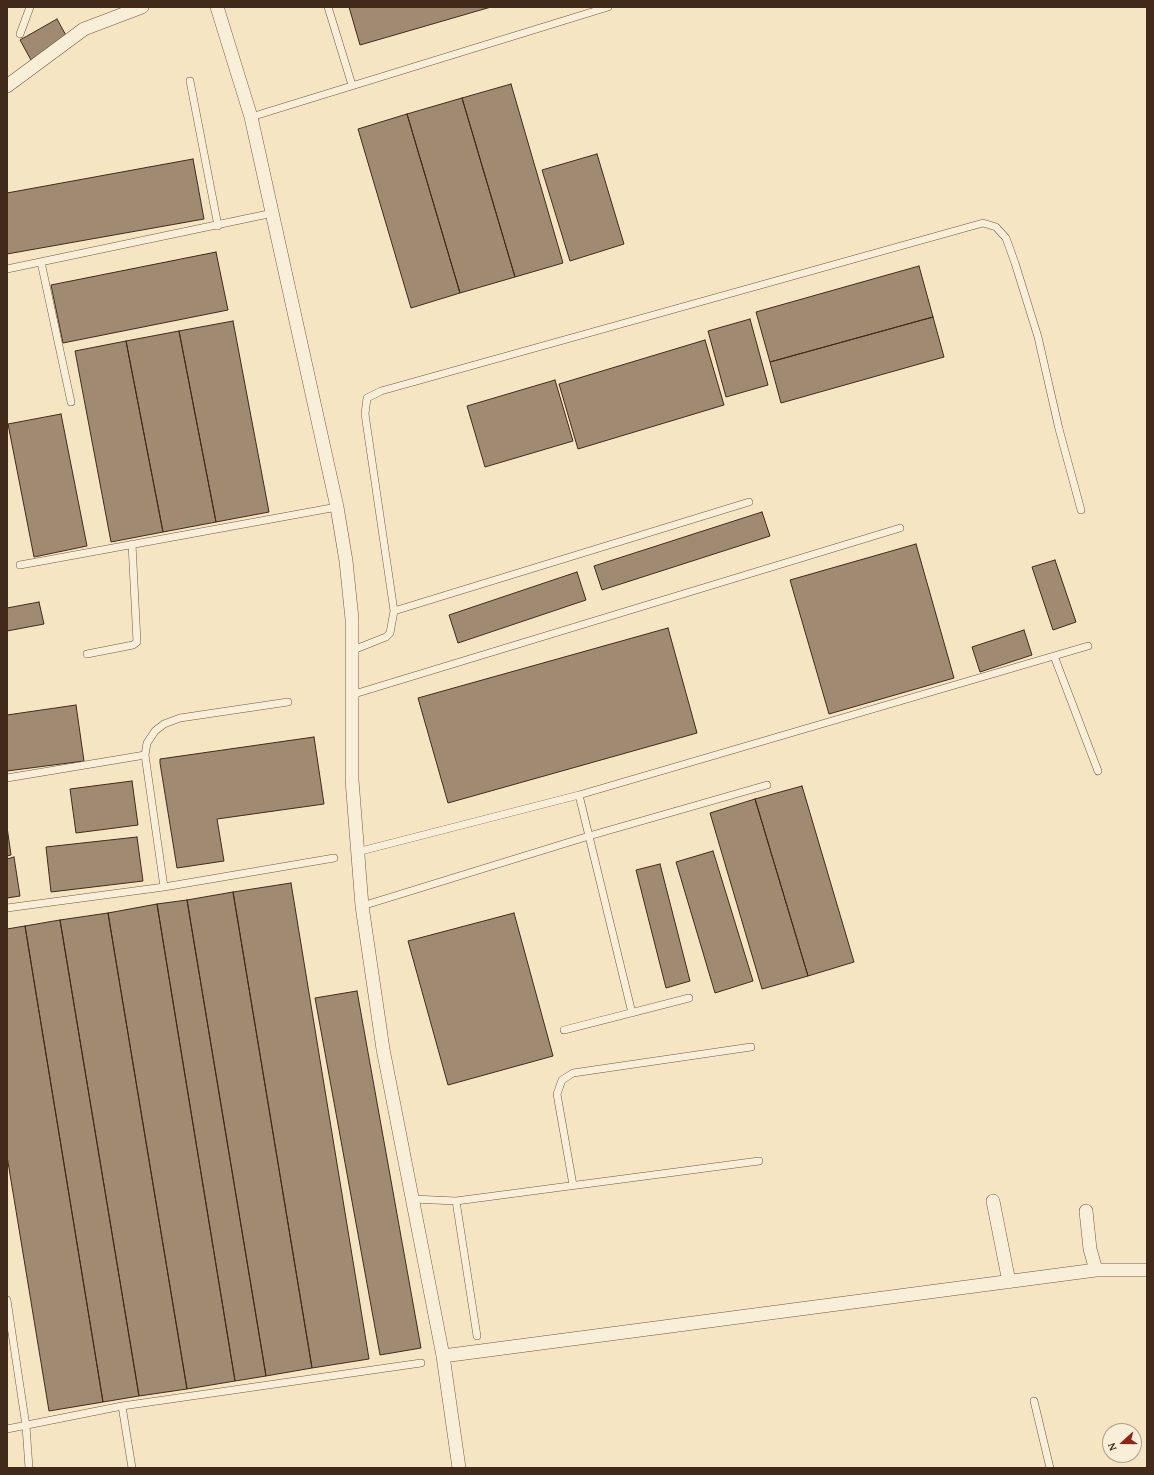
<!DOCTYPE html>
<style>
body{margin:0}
#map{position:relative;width:1154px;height:1475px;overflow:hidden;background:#f6e5c3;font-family:"Gentium Book Plus",serif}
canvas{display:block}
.frame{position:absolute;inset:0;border:8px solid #422a1b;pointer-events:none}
.north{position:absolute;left:1102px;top:1423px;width:40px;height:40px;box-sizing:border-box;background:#f9eed8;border:1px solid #b0a08c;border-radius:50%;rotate:249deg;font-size:11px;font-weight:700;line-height:16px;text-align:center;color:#422a1b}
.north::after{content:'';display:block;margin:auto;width:14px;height:18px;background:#8f2418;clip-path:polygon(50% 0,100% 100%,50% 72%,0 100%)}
</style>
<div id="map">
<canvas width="1154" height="1475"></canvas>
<div class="frame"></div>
<div class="north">N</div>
</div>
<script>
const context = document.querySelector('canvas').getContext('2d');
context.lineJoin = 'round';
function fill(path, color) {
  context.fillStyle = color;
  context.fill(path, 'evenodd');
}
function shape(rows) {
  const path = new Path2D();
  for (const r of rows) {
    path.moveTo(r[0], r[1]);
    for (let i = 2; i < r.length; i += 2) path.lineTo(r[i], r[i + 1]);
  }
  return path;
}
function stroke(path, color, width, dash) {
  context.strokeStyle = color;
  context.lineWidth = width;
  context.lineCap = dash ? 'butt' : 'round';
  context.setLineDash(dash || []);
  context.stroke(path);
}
const building = shape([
 [349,7,491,7,360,45,349,7],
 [57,19,68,39,31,60,20,40,57,19],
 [511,84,563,263,515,277,462,98,511,84],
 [462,98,515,277,460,293,407,114,462,98],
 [407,114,460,293,411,308,358,129,407,114],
 [597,154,624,244,570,261,542,170,597,154],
 [193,159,204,219,7,254,7,193,193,159],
 [216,252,228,310,63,343,51,285,216,252],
 [919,266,933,317,770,362,756,312,919,266],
 [933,317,944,357,781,403,770,362,933,317],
 [750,319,768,385,726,397,708,331,750,319],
 [233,321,269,512,216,522,179,331,233,321],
 [179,331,216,522,163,532,126,341,179,331],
 [705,340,724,405,578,449,559,384,705,340],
 [126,341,163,532,111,542,75,351,126,341],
 [555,380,573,441,485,467,467,406,555,380],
 [61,414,87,546,34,557,8,424,61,414],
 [762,512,770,536,602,590,594,566,762,512],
 [916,544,954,678,829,714,790,580,916,544],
 [1055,560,1076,622,1053,630,1032,567,1055,560],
 [577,572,586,600,458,643,449,615,577,572],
 [39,602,44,624,7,631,7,608,39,602],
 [668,628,697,733,448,803,418,698,668,628],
 [1024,630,1032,655,980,672,972,647,1024,630],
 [76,705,84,761,7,771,7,715,76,705],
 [314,737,324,804,217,819,224,861,177,868,160,763,160,759,314,737],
 [132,781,138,825,76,833,70,789,132,781],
 [802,786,854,962,808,976,755,799,802,786],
 [755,799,808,976,762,989,710,813,755,799],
 [7,827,11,855,7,856,7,827],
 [137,837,143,881,51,892,46,847,137,837],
 [713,851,753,981,715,993,676,862,713,851],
 [14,857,20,896,7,898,7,859,14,857],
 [660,864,690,981,666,988,636,870,660,864],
 [291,883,369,1359,312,1368,233,892,291,883],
 [233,892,312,1368,266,1376,187,900,233,892],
 [187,900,266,1376,235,1381,157,904,187,900],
 [157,904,235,1381,187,1389,108,913,157,904],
 [108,913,187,1389,139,1396,60,920,108,913],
 [514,913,553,1056,448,1085,408,941,514,913],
 [60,920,139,1396,103,1402,25,926,60,920],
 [25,926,103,1402,49,1411,7,1156,7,929,25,926],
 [357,991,421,1348,380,1355,315,998,357,991]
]);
const lane = shape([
 [328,7,352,85],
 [20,34,30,7],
 [190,81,218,226],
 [251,117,608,7],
 [41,262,71,402],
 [7,269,273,213],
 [20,565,337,507],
 [394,611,749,502],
 [353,650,386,637,390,633,394,611,365,414,367,398,381,391,983,223,996,227,1006,238,1015,263,1038,337,1059,429,1081,510],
 [87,654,133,645,137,642,132,544],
 [1054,656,1098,771],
 [351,695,900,528],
 [145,755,147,743,155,731,164,724,180,718,288,702],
 [7,778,145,755,164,887],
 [579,795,632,1013],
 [357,852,579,795,1088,646],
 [362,906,589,836,767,785],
 [7,908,164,887,334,858],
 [564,1030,689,998],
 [573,1185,557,1094,562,1080,573,1073,751,1047],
 [413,1199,456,1201,759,1161],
 [456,1201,477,1336],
 [7,1300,26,1426,29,1468],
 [1034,1401,1050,1468],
 [122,1406,132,1468],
 [7,1429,122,1406,421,1363]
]);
const street = shape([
 [217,7,251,117,337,507,346,561,352,619,352,780,362,906,383,1049,443,1356,459,1468],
 [7,86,84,29,142,7],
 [993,1201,1009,1282],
 [1086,1211,1090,1249,1096,1270,1147,1270],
 [443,1356,1096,1270]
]);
fill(building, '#a08b72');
stroke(building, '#422a1b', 1);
stroke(lane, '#6f5945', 8);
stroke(street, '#6f5945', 14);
stroke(lane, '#f9eed8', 7);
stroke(street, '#f9eed8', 13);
</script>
